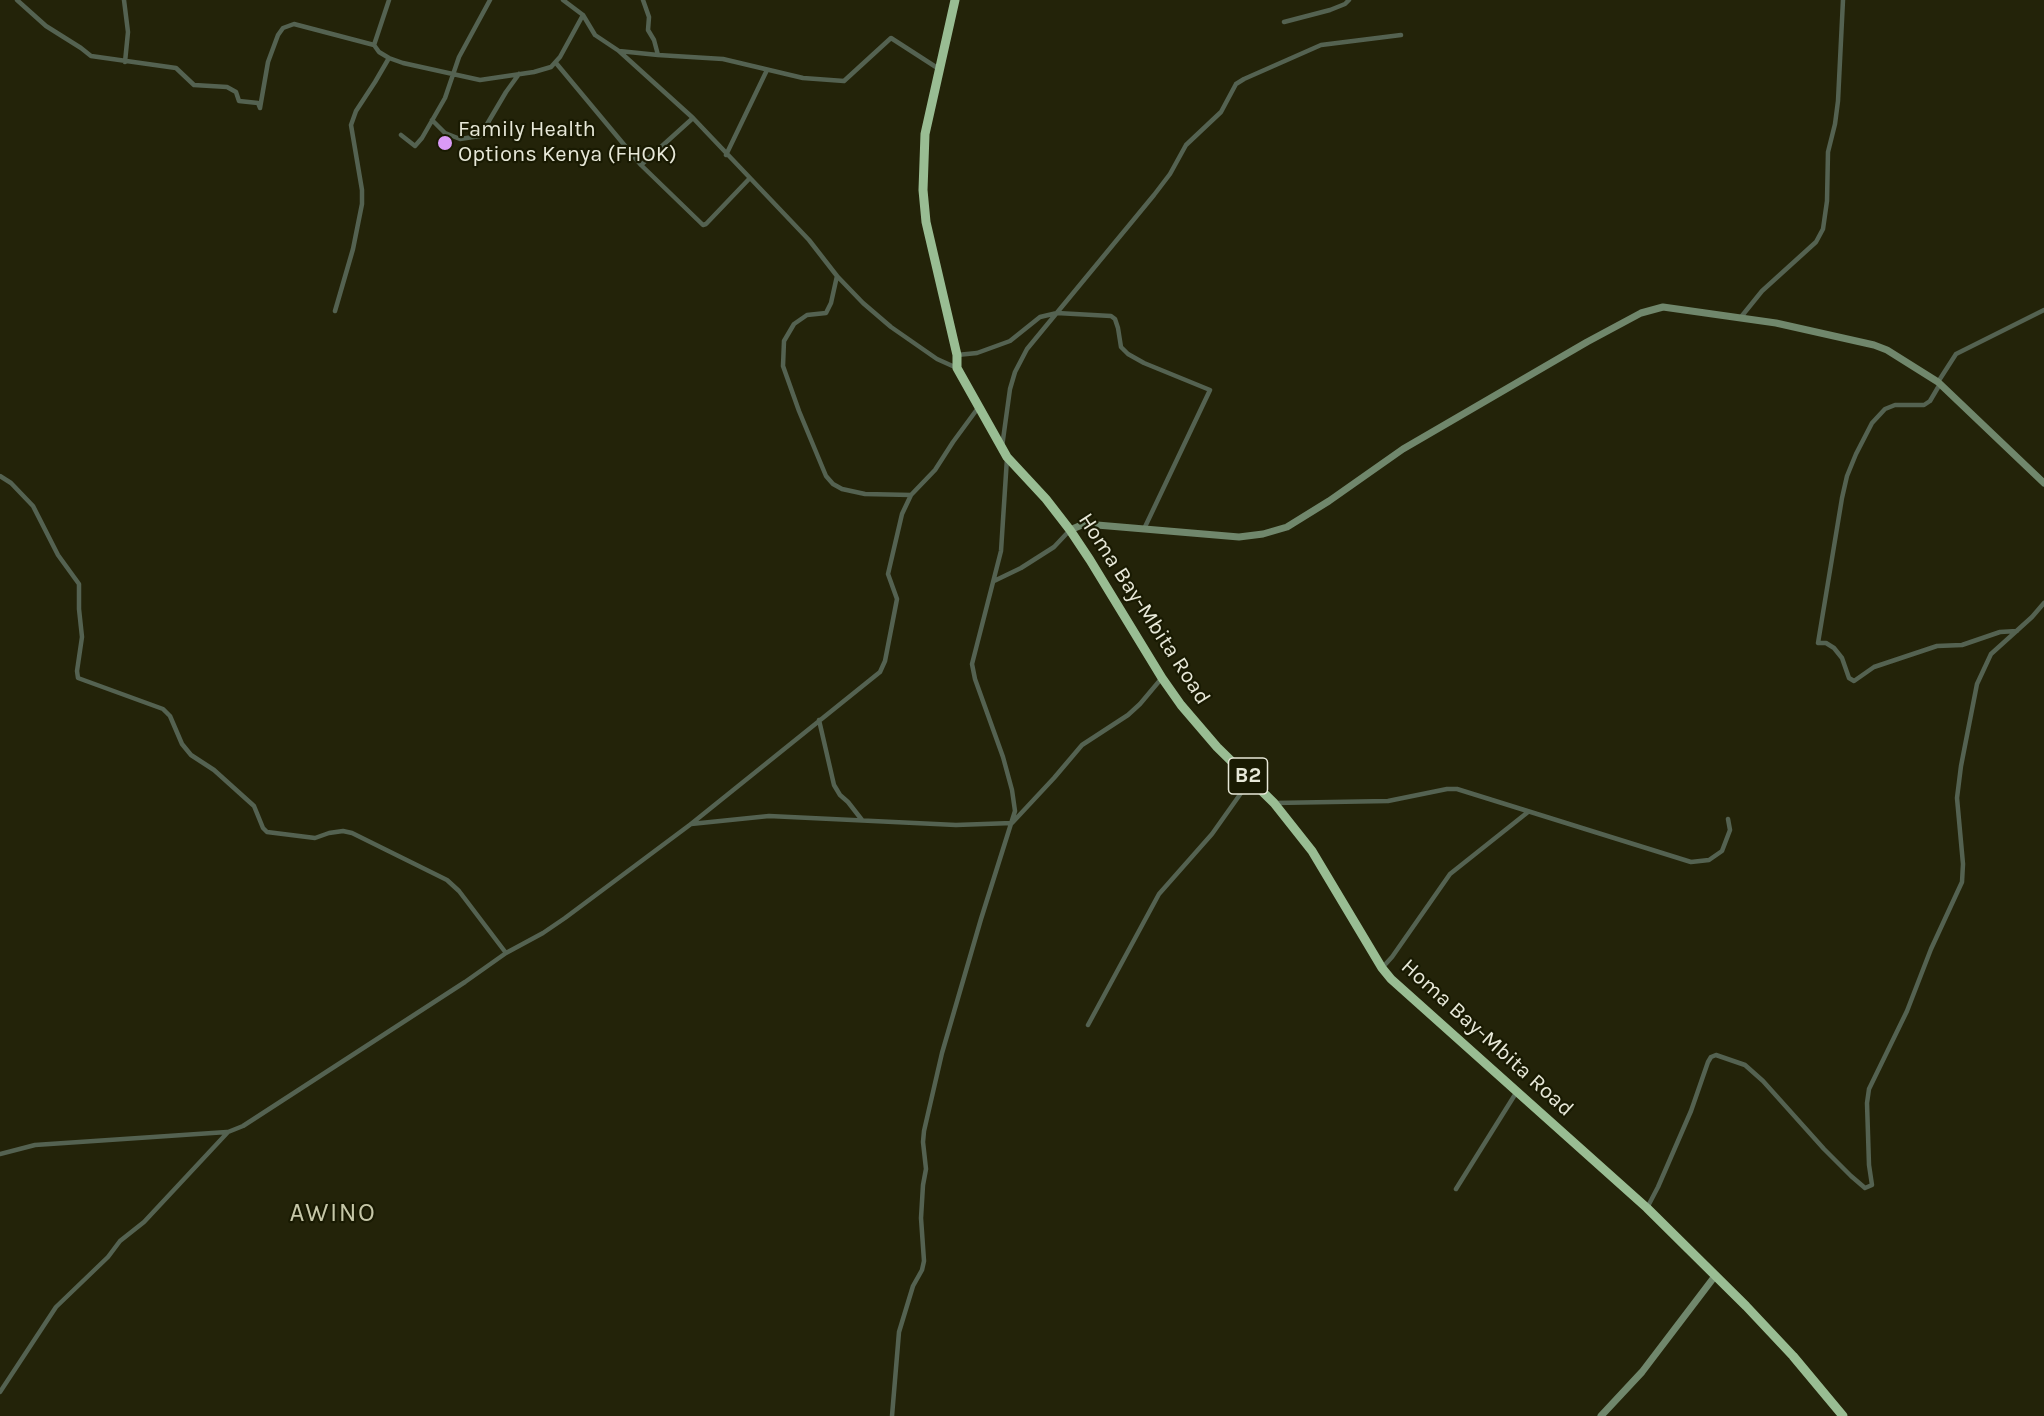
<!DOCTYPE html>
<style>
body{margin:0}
canvas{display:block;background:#232309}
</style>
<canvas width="2044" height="1416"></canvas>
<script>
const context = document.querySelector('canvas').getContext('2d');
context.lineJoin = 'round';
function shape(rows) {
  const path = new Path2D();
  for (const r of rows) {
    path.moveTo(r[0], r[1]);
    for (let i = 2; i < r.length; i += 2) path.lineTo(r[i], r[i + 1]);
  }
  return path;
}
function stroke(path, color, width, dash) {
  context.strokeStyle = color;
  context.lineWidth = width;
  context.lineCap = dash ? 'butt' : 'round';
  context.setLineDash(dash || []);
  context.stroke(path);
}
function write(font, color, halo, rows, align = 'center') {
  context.font = font + ' Karla,sans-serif';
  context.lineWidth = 4.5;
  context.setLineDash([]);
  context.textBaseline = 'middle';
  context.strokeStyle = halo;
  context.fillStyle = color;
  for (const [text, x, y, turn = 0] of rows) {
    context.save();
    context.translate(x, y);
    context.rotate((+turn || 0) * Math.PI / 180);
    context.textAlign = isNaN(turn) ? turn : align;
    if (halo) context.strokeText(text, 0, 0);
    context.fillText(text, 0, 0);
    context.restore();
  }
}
const street = shape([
 [17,0,46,26,81,48,91,56,176,68,194,85,227,87,236,92,239,101,258,103,260,108],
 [124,0,128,32,125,62],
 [389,0,374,45,379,52,389,58,403,63,480,80,534,72,551,67,560,57,583,15],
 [563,0,583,15,595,35,619,51,693,118,809,240,837,276,863,303,891,327,937,359,957,368],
 [1284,22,1330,10,1345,4,1349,0],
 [619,51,658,55,654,40,648,30,649,17,643,0],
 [658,55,723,59,803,78,844,81,891,38,939,69],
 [556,63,641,165,703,225,706,224,749,179],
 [260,108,268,62,278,35,283,28,294,24,374,45],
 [432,120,445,133,460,139,480,136,506,92,519,74],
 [401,135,415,146,422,138,445,98,459,57,490,0],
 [726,155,767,70],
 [641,165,693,118],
 [837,276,831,303,826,313,807,315,794,324,784,341,783,366,799,411,826,476,833,484,842,489,865,494,911,495],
 [335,311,353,249,362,204,362,190,351,125,356,111,375,82,389,58],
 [1741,317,1762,291,1816,242,1823,229,1827,201,1828,152,1835,124,1838,101,1843,0],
 [957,355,977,353,1010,341,1040,317,1057,313,1111,316,1115,319,1118,328,1121,347,1128,354,1144,363,1210,390,1144,529],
 [1938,382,1956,354,2044,310],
 [1940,384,1930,401,1924,405,1895,405,1885,409,1872,423,1856,454,1847,476,1842,498,1818,643,1826,643,1834,648,1842,658,1849,678,1854,681,1874,667,1937,646,1962,645,2000,632,2017,631],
 [1002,447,1010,389,1015,372,1027,349,1154,195,1170,174,1186,145,1221,112,1236,84,1244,79,1321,45,1401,35],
 [0,476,11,483,33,506,58,555,79,584,79,609,82,637,77,671,78,678,163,709,170,716,182,744,191,755,214,770,254,806,263,828,267,832,315,838,329,833,343,831,352,833,447,880,459,891,506,953],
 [994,581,1021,568,1054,547,1070,530],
 [819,720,834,785,840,795,848,802,862,820],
 [1274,803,1388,801,1447,789,1457,789,1691,862,1709,860,1722,851,1730,830,1728,819],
 [691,824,769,816,956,825,1012,823,1054,778,1082,745,1128,715,1140,704,1161,679],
 [1382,968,1392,957,1450,874,1528,812],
 [1088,1025,1159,894,1212,834,1251,779],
 [0,1154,35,1145,227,1132],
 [1456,1189,1516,1093],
 [1647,1208,1658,1187,1691,1111,1708,1062,1711,1057,1716,1055,1745,1065,1763,1081,1824,1149,1851,1176,1865,1188,1872,1185,1869,1165,1867,1103,1869,1089,1907,1011,1931,949,1962,882,1963,864,1957,798,1961,766,1977,684,1991,654,2032,617,2044,603],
 [0,1392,56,1307,108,1257,120,1241,144,1222,228,1132,243,1126,465,982,506,953,543,933,565,918,691,824,880,672,885,661,897,599,888,574,902,514,911,495,935,470,953,442,978,408],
 [892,1416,899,1332,913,1286,922,1270,924,1261,921,1218,923,1185,926,1169,923,1142,924,1131,942,1053,981,919,1015,811,1012,790,1003,757,975,679,972,664,1001,551,1007,458]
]);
const secondary = shape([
 [1070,530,1084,524,1097,525,1239,537,1263,534,1287,527,1329,501,1403,449,1587,342,1641,313,1663,307,1776,323,1874,345,1887,350,1938,382,2044,483],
 [1601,1416,1642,1372,1715,1276]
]);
const highway = shape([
 [955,0,925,134,923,190,926,222,957,355,957,368,1007,457,1046,499,1070,530,1090,560,1162,678,1181,705,1217,747,1274,803,1312,851,1382,968,1391,979,1647,1208,1746,1306,1793,1356,1843,1416]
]);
const markers = [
 [445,143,8,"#da9af7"]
];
const shields = [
 [1248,776,39]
];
const shieldNames = [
 ["B2",1248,776]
];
const poiNames = [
 ["Family Health",458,130],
 ["Options Kenya (FHOK)",458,155]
];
const streetNames = [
 ["Homa Bay-Mbita Road",1144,609,57],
 ["Homa Bay-Mbita Road",1487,1038,42]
];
const quarterNames = [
 ["AWINO",333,1214]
];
stroke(street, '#546251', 4.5);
stroke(secondary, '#70876c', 7);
stroke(highway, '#99bd93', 9);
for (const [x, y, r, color] of markers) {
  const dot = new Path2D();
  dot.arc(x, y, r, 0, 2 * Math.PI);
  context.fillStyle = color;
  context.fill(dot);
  stroke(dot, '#191a02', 2);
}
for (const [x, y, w] of shields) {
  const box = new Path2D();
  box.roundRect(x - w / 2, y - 18, w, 36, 4.5);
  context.fillStyle = '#191a02';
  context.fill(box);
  stroke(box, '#e7e8d8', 1.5);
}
write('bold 21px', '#e7e8d8', null, shieldNames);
write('22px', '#e7e8d8', '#191a02', poiNames, 'left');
write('22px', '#e7e8d8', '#191a02', streetNames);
context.letterSpacing = '1.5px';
write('26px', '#c6c7a8', '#191a02', quarterNames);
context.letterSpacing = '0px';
</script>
